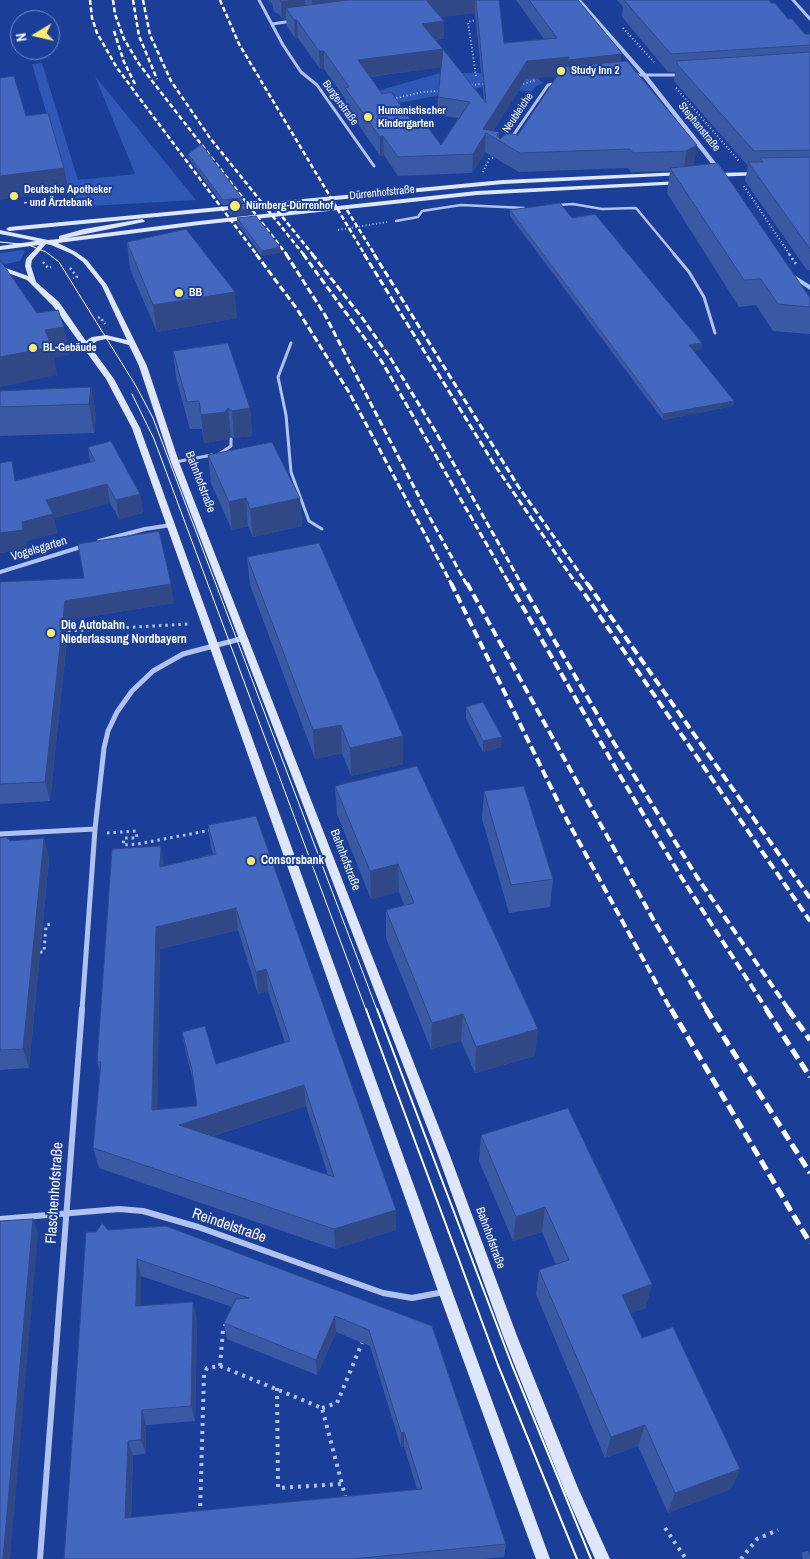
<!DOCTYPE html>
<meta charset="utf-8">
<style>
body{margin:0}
#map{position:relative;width:810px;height:1559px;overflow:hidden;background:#1b3f99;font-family:"Archivo Narrow",sans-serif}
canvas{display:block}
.north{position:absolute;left:10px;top:10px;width:50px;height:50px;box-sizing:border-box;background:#1b3f99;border:1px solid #768cc2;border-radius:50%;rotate:261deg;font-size:14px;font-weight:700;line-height:20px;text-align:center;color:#fff}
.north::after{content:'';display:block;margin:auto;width:18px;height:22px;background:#ffec70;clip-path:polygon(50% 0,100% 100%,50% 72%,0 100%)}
</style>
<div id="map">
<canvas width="810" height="1559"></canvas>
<div class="north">N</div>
</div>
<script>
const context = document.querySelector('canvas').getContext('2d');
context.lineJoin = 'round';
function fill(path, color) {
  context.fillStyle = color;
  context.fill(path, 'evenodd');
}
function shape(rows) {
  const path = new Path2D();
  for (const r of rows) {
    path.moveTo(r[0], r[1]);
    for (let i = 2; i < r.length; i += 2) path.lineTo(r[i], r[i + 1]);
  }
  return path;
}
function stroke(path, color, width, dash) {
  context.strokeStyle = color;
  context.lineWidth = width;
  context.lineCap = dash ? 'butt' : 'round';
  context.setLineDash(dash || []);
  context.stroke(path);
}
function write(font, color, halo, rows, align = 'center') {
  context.font = font + ' "Archivo Narrow",sans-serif';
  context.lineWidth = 4;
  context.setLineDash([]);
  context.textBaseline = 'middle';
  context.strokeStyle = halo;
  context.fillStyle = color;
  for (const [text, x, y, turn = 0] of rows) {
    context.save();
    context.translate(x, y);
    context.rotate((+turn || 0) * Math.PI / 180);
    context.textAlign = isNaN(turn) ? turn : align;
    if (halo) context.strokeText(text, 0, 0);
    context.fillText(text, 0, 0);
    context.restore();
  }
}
const green = shape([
 [42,63,78,180,135,174,95,76,196,200,74,207,32,64],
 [440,73,532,73,543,83,536,86,531,92,489,86,393,104,374,92],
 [22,250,25,251,20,261,6,264,0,263,0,253]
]);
const secondaryTunnel = shape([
 [803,1559,810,1557]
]);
const pathFar3 = shape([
 [623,28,654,62],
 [476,76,468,22,479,19],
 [468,85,484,84],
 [520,85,536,80],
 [676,88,739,161],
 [393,99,422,92,441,91],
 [483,172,489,159,498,156],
 [744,186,790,255],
 [338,230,387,222]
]);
const pathFar2 = shape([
 [789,254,796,264],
 [43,262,48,268,51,267],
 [70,268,77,277,73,278],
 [98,318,100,317,105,324]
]);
const pathFar1 = shape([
 [68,631,188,624],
 [107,833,136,831,137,838,124,838,123,845,138,844,211,830],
 [40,952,44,952,46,925,51,924]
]);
const path = shape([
 [220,1366,322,1408,342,1484],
 [277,1388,278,1488,342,1484,346,1499],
 [322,1408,337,1403,362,1343],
 [200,1514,204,1375,207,1368,220,1366,223,1330,226,1324],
 [665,1528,686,1559],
 [741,1559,757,1539,778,1530]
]);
const serviceFar1 = shape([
 [558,205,573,204,602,209,636,208,675,255],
 [396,221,418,217,422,211,461,205,524,208]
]);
const service = shape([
 [674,254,689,272,704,297,715,333],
 [291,343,278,377,286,415,291,472,309,521,322,529],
 [219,454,231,446,231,439],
 [175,462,212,455]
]);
const minorFar3 = shape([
 [259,0,283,45,301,72,317,85,374,166],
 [793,0,810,19],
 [272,24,292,21],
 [633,75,680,75],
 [510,140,548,85,558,83]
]);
const minorFar2 = shape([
 [99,541,145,529,171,525],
 [0,572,84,546]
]);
const minorFar1 = shape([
 [0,834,95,829],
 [82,1010,95,829,104,748,108,731,117,712,132,691,153,671,183,654,244,638]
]);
const minor = shape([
 [0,1219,119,1209,143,1211,198,1227,383,1293,412,1298,444,1292],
 [40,1559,82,1009]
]);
const tertiary = shape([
 [577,0,581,0,647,75,724,173,724,175,720,175,643,77,577,0],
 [791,273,810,285,810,290,789,276,789,274,791,273]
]);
const secondary = shape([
 [682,172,685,174,684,175,503,184,9,231,6,229,9,227,503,180,682,172],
 [759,172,762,174,761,175,714,177,711,175,714,173,759,172],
 [681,181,683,182,683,184,477,195,199,225,58,243,76,252,87,260,107,285,147,366,179,462,449,1153,517,1336,578,1488,610,1559,595,1559,565,1492,503,1336,437,1153,171,462,139,366,129,345,106,339,97,341,90,346,114,379,140,428,452,1291,550,1559,536,1559,438,1291,132,428,106,379,53,306,27,280,0,270,0,266,28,276,25,266,26,259,39,245,0,250,0,246,36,241,0,234,0,230,48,240,59,239,59,236,84,229,142,219,145,221,144,222,66,238,199,221,477,191,681,181],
 [46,244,51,245,72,254,83,262,102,286,127,340,106,335,92,337,86,341,59,302,36,282,31,266,32,260,46,244]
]);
const tramFar1 = shape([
 [0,242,29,245,46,252,59,262,136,386,153,418,377,1010],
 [132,394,154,439,366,1010]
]);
const tram = shape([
 [366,1009,498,1365,577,1559],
 [377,1009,512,1365,591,1559]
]);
const railFar3 = shape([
 [90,0,92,18,97,33,117,68,257,255],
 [113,0,115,14,124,39,139,64,287,255],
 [133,0,139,36,157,79],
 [143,0,150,35,171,81,210,138,304,255],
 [220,0,239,44,365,255],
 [114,31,124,62,135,84],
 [273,205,313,255],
 [347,210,375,255]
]);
const railFar2 = shape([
 [256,254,297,309,350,394,452,585],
 [286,254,325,315,429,516,467,585],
 [303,254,382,362,510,585],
 [312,254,363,319,391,359,434,429,522,585],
 [364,254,494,464,577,585],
 [374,254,518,486,588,585]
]);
const railFar1 = shape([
 [451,583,567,820,671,1010],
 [467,583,653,919,707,1010],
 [509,583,622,779,683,880,767,1010],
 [521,583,614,743,697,877,789,1010],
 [577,583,810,921],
 [587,583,810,898]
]);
const rail = shape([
 [671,1009,810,1243],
 [706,1009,810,1173],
 [766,1009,810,1077],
 [788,1009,810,1040]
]);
const wall = shape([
 [269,0,499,0,504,43,544,39,516,0,578,0,621,52,621,61,627,61,694,164,691,166,810,298,810,334,773,331,756,305,739,307,667,193,670,171,631,172,628,168,519,172,485,152,472,173,398,176,384,155,380,156,346,106,346,100,324,69,320,69,298,38,295,38,287,26,286,19,282,19,279,14,274,12,272,3,269,2],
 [475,13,484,100,435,40,444,38,444,21,441,17],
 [441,67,438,97,437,115,458,118,441,145,414,124,382,94,370,77],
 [557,76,518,135,500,139,499,138,499,132,493,131,526,79],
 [617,0,733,0,771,3,805,34,810,34,810,270,807,270,745,181,748,166,674,81,675,72,668,72,622,17,623,7],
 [188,154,242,198,243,203,223,205,189,159],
 [228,207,251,209,251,214,232,216,229,212],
 [510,210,572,218,702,343,701,349,693,350,734,401,733,406,663,420,510,216],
 [237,218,281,252,262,256,237,223],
 [127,242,237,318,157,332,130,269],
 [173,351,250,408,252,436,234,438,231,436,228,439,204,443,202,429,190,429,176,378],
 [91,387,96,416,94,433,0,436,0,391],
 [88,447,140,494,143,513,119,519,110,503,54,518,57,533,26,541,27,549,0,553,0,463,16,480,90,462],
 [208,455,300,498,302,526,253,537,248,526,232,530,211,483],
 [247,557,403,764,351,776,342,753,315,759,250,585],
 [0,582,174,603,69,620,50,801,0,804],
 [466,707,501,747,483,752,466,718],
 [417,766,535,1056,475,1073,461,1041,431,1049,386,938,386,910,404,905,399,892,371,899,337,814,335,786],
 [484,791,553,879,550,907,509,913,482,819],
 [208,825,396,1230,335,1249,99,1168,93,1148,100,1072,97,1062,165,866,213,854,211,847],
 [238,930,258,994,268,991,285,1043,216,1064,182,1032,186,1053,194,1084,197,1106,157,1109,160,949],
 [306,1106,328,1175,213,1136],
 [0,838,10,841,44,838,49,859,29,1068,0,1070],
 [481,1135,646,1308,630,1313,642,1338,740,1469,731,1489,668,1513,638,1446,605,1458,536,1294,539,1270,556,1265,542,1232,513,1241,479,1161],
 [108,1230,432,1326,506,1544,504,1557,482,1559,64,1559],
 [141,1276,232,1307,224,1323,227,1339,317,1375,336,1332,370,1346,401,1447,404,1446,417,1489,131,1518,133,1455,146,1454,146,1425,195,1421,197,1318,141,1306]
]);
const shadedWall = shape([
 [295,0,305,0,306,16,286,8,286,19,282,19,281,2],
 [312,0,428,0,313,15],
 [437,0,475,0,475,13,427,19,427,1],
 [294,20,297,20,298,38,295,38],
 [444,21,444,38,422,41,422,24],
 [443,49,442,67,358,78,358,60],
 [319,51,324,51,324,69,320,69],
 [621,52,620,73,566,75,526,79,490,136,486,133,485,152,472,173,473,154,483,129,527,61],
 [383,136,384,155,380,156,380,137],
 [697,145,694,164,684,170,686,151],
 [64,168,68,191,0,200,0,176],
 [251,209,251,214,232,216,231,211],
 [280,247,281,252,262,256,262,251],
 [235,292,237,318,157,332,153,305],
 [64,327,70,355,54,358,57,375,0,387,0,357,45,330],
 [702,343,701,349,689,351,689,345],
 [91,387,96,416,94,433,89,404],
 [734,401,733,406,663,420,663,414],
 [228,408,231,436,228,439,204,443,201,415],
 [250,408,252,436,234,438,232,411],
 [107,484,110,503,54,518,57,533,26,541,27,549,0,553,0,533,22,522,46,500],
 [140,494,143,513,119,519,116,500],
 [246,498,248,526,232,530,229,502],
 [300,498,302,526,253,537,250,509],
 [171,584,174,603,69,620,50,801,45,782,65,601],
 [341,725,342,753,315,759,313,730],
 [403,736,403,764,351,776,350,748],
 [502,737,501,747,483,752,483,741],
 [44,838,49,859,29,1068,23,1049],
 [161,846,165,869,160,867],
 [398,864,399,892,371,899,370,871],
 [236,908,238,930,160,949,157,1130,152,1110,156,927],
 [266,969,268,991,258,994,256,972],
 [463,1014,461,1041,431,1049,432,1023],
 [538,1029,535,1056,475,1073,476,1047],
 [304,1085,306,1106,184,1145,179,1125],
 [545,1207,542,1232,513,1241,516,1217],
 [396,1210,396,1230,335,1249,334,1229],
 [33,1219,38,1233,10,1559,3,1559],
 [137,1259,141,1276,141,1322,136,1306],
 [652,1284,646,1308,616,1318,622,1295],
 [193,1302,197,1318,195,1421,191,1406],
 [335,1316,336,1332,317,1375,316,1360],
 [142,1410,146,1425,146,1454,141,1440],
 [645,1425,638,1446,605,1458,611,1437],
 [404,1432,404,1446,401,1447,401,1433],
 [128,1441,133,1455,130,1532,125,1518],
 [740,1469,731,1489,668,1513,675,1493]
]);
const building = shape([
 [280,0,295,0,281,2,280,0],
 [348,0,437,0,427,1,444,21,422,24,443,49,358,60,382,94,391,92,414,124,420,117,441,145,470,102,438,97,443,49,486,103,476,0,499,0,504,43,557,38,529,0,578,0,621,52,620,52,622,54,567,60,569,57,527,61,483,129,499,132,497,136,500,139,507,133,518,135,563,67,627,61,697,145,686,151,633,153,630,149,520,153,486,133,473,154,398,157,383,136,380,137,345,88,349,87,324,51,319,51,297,20,294,20,286,8,348,0],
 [624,0,769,0,771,3,775,3,788,19,792,19,805,34,810,34,810,45,671,54,624,0],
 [810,52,810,150,754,151,676,63,678,63,676,61,810,52],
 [14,76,26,116,48,113,64,168,0,176,0,78,14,76],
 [201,144,242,198,223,200,188,154,201,144],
 [810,157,810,249,748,162,763,162,760,158,810,157],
 [718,163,810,298,810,307,778,304,761,279,744,280,670,168,718,163],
 [560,203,572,218,595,214,702,343,689,345,734,401,663,414,510,210,560,203],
 [248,205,251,209,231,211,228,207,248,205],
 [256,216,280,247,262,251,237,218,256,216],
 [186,229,235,292,153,305,127,242,186,229],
 [0,260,37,313,58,310,64,327,45,330,52,347,0,357,0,260],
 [228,343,250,408,232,411,228,408,225,412,201,415,199,401,187,402,173,351,228,343],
 [91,387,89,404,0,407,0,391,91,387],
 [111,441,140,494,116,500,107,484,46,500,53,514,22,522,23,530,0,533,0,463,12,461,15,481,95,461,88,447,111,441],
 [272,442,300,498,250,509,246,498,229,502,208,455,272,442],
 [159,531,171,584,65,601,45,782,0,784,0,582,84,578,78,544,159,531],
 [319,543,403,736,350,748,341,725,313,730,247,557,319,543],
 [483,702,502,737,483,741,466,707,483,702],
 [417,766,538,1029,476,1047,463,1014,432,1023,386,910,414,903,398,864,370,871,335,786,417,766],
 [524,786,553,879,511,885,484,791,524,786],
 [256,816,396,1210,334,1229,93,1148,101,1062,97,1062,112,849,161,846,160,867,216,854,208,825,256,816],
 [236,908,256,972,266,969,290,1041,216,1064,205,1026,182,1032,192,1070,197,1106,152,1110,156,927,236,908],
 [304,1085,334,1177,179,1125,304,1085],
 [6,837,10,841,44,838,23,1049,0,1050,0,838,6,837],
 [568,1108,652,1284,622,1295,642,1338,673,1327,740,1469,675,1493,645,1425,611,1437,539,1270,569,1260,545,1207,516,1217,481,1135,568,1108],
 [33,1219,3,1559,0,1559,0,1221,33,1219],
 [102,1223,108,1230,166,1226,432,1326,506,1544,351,1559,64,1559,86,1232,96,1232,102,1223],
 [137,1259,249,1298,236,1299,224,1323,316,1360,335,1316,369,1330,401,1433,404,1432,422,1489,125,1518,128,1441,141,1440,142,1410,191,1406,193,1302,136,1306,137,1259]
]);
const markers = [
 [561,71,5,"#ffec70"],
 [368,117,5,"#ffec70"],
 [14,196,5,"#ffec70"],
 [235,206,6,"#ffec70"],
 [179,293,5,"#ffec70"],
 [33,348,5,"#ffec70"],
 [51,633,5,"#ffec70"],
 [251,861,5,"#ffec70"]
];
const farPoinames = [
 ["Study Inn 2",571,71],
 ["Humanistischer",378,111],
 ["Kindergarten",378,124],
 ["Deutsche Apotheker",24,190],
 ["- und Ärztebank",24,203],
 ["Nürnberg-Dürrenhof",246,206],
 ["BB",189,293],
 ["BL-Gebäude",43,348]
];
const farStreetnames = [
 ["Burgerstraße",340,103,54],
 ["Neubleiche",518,113,-56],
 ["Stephanstraße",699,127,51],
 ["Dürrenhofstraße",382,193,-6]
];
const streetNames = [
 ["Bahnhofstraße",200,482,69],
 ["Vogelsgarten",39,549,-17],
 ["Bahnhofstraße",345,860,69],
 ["Bahnhofstraße",490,1238,70]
];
const poiNames = [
 ["Die Autobahn",61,626],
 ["Niederlassung Nordbayern",61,640],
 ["Consorsbank",261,861]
];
const nearStreetnames = [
 ["Flaschenhofstraße",55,1193,-86],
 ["Reindelstraße",229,1226,19]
];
fill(green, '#2f57b6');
stroke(secondaryTunnel, '#3d5ca8', 13, [13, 6]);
stroke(pathFar3, '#b0c3f0', 2, [1, 2.5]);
stroke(pathFar2, '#b0c3f0', 2.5, [2, 3]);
stroke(pathFar1, '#b0c3f0', 3, [2.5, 4]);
stroke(path, '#b0c3f0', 4, [3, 5]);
stroke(serviceFar1, '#b0c3f0', 2.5);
stroke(service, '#b0c3f0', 3);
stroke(minorFar3, '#b0c3f0', 3);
stroke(minorFar2, '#b0c3f0', 4);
stroke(minorFar1, '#b0c3f0', 5);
stroke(minor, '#b0c3f0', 6);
fill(tertiary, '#b0c3f0');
fill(secondary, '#dee6fb');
stroke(tramFar1, '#fff', 1);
stroke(tram, '#fff', 2);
stroke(railFar3, '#fff', 2.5, [5, 2.5]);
stroke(railFar2, '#fff', 3, [7, 3]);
stroke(railFar1, '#fff', 4, [9, 4]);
stroke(rail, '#fff', 5, [11, 5]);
fill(wall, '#3a59a5');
fill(shadedWall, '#304986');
fill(building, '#4468c0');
stroke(building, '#304986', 1);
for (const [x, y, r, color] of markers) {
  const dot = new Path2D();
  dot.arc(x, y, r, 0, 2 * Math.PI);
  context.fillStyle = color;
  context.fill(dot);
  stroke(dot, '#1b3f99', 2);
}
write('bold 11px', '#fff', '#1b3f99', farPoinames, 'left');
write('11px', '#fff', '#1b3f99', farStreetnames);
write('12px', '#fff', '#1b3f99', streetNames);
write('bold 12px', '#fff', '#1b3f99', poiNames, 'left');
write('15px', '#fff', '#1b3f99', nearStreetnames);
</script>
